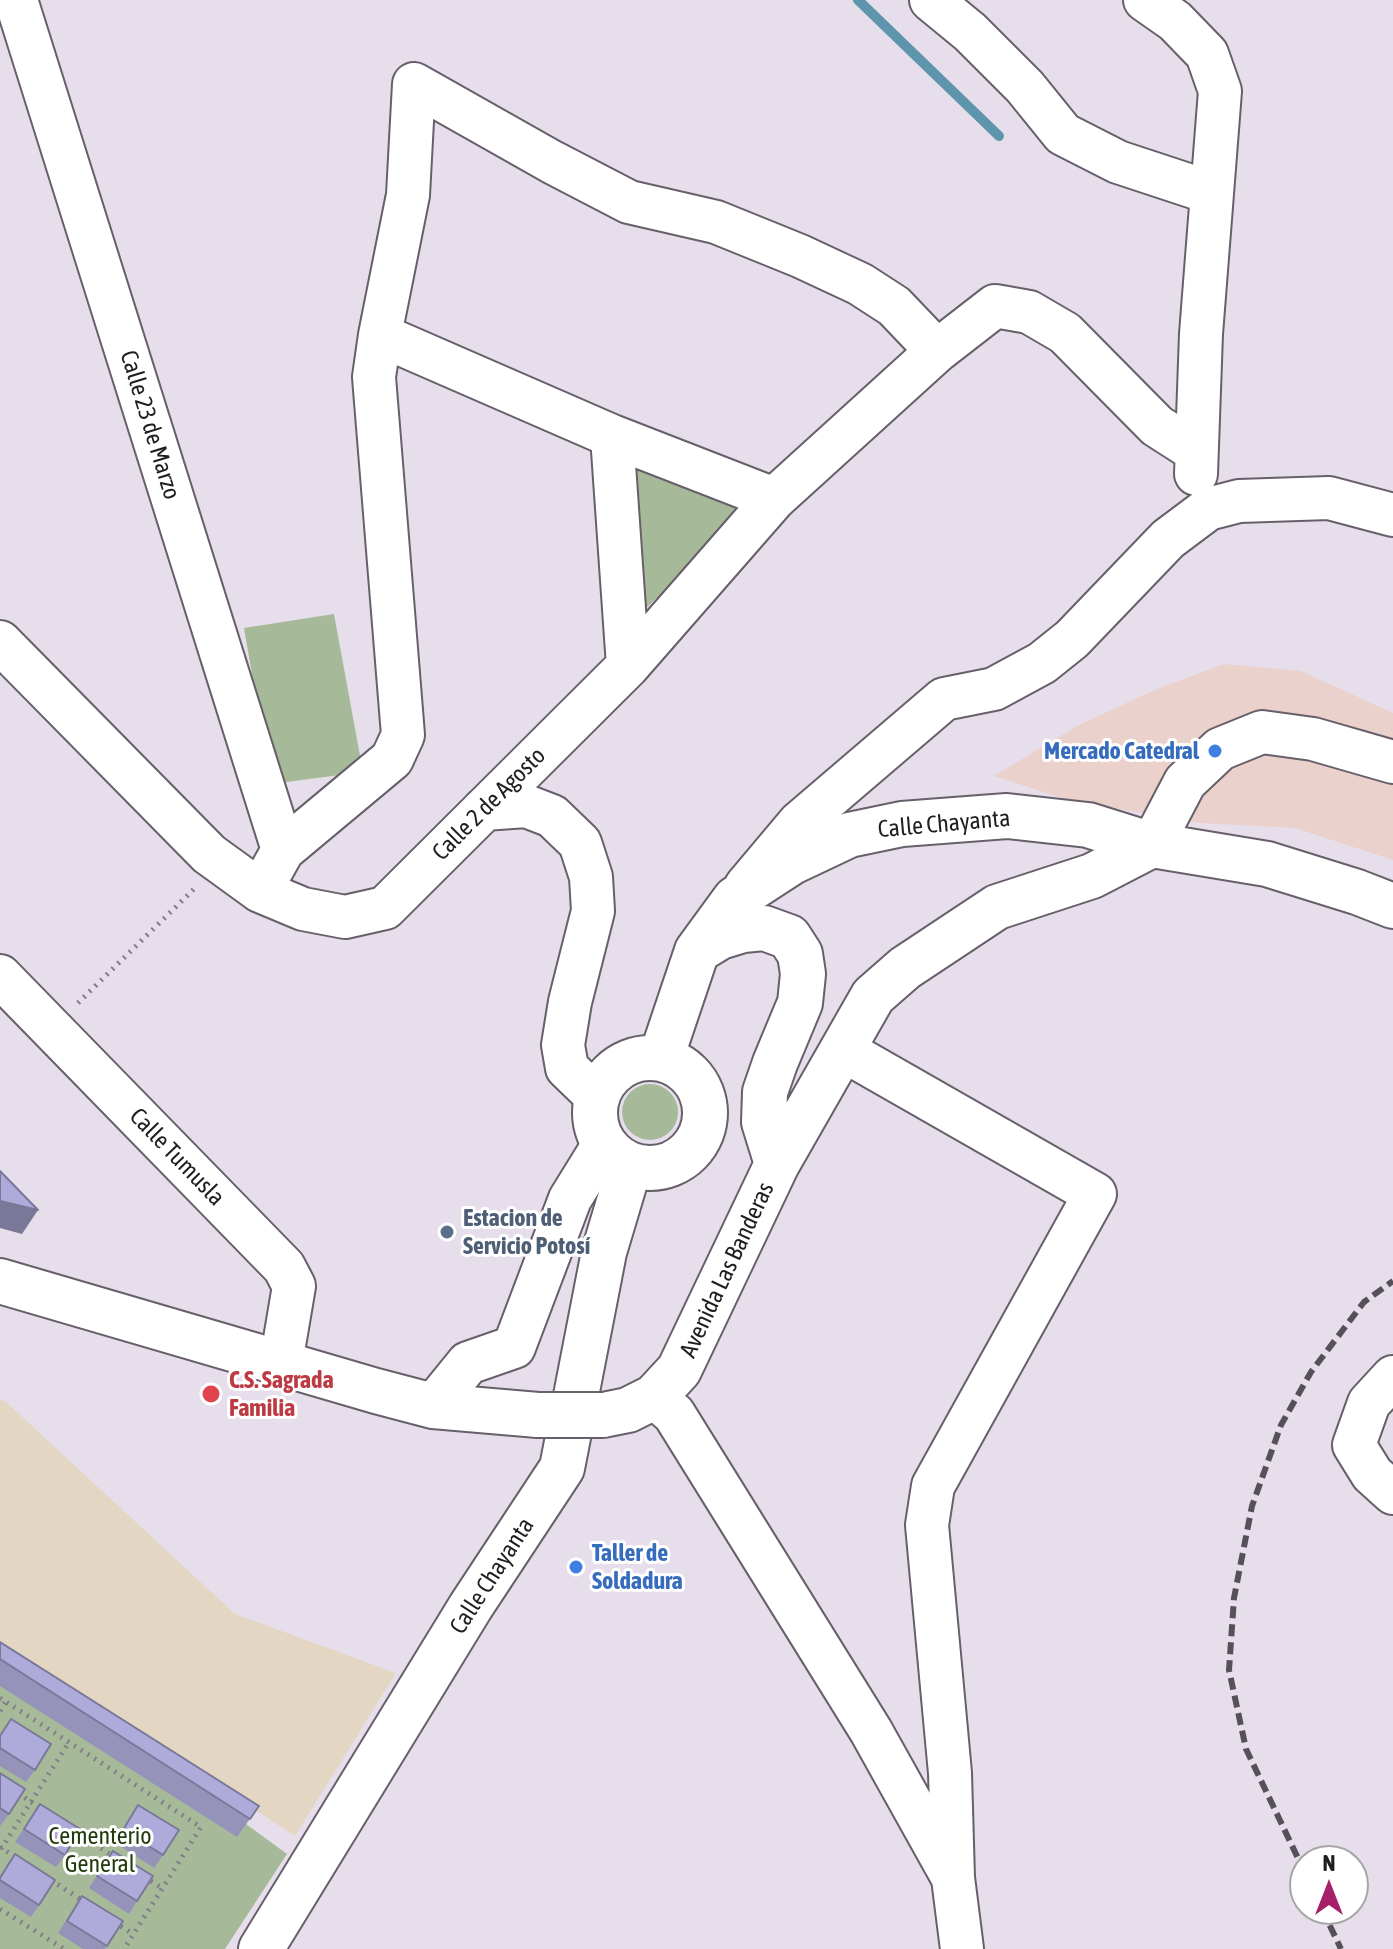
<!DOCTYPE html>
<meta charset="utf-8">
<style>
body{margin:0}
#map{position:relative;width:1393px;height:1949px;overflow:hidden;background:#e7deeb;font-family:"Asap Condensed",sans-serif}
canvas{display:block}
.north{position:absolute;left:1289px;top:1845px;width:80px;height:80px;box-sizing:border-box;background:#fff;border:2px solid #a6a5a7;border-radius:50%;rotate:0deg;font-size:22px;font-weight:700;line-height:32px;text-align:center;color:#211d22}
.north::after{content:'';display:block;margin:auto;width:28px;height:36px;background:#a51f6a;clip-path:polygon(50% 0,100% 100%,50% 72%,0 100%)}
</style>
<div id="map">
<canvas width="1393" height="1949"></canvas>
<div class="north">N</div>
</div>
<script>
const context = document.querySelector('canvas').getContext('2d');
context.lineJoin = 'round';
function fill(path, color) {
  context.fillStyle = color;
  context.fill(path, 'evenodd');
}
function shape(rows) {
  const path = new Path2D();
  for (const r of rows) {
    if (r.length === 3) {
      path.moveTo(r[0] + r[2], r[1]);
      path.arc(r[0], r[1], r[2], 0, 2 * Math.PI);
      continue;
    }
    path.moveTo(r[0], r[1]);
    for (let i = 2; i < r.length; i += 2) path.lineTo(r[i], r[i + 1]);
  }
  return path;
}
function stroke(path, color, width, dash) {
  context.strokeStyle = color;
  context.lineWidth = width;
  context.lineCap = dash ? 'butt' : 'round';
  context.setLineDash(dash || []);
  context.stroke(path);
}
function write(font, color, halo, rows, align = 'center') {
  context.font = font + ' "Asap Condensed",sans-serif';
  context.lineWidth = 6;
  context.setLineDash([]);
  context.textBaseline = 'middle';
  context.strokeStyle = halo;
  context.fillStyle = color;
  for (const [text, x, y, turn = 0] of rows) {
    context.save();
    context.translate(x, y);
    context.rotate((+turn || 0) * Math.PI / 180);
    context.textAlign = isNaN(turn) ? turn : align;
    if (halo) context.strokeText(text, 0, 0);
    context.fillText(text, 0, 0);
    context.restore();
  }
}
const commercial = shape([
 [1224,664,1301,671,1393,713,1393,860,1295,828,1199,823,1068,800,994,776,1079,725,1159,688]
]);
const education = shape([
 [0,1400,5,1401,235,1614,396,1673,295,1836,0,1642]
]);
const green = shape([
 [638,468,738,504,742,519,632,621,630,473],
 [334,614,363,772,271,784,244,628],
 [650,1112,28],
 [0,1668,246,1824,287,1854,225,1949,0,1949]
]);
const stream = shape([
 [858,0,999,136]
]);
const path = shape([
 [78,1003,196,887],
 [0,1698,201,1827,124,1949],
 [0,1711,6,1701],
 [18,1793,43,1810],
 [74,1831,116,1858],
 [0,1847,19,1859],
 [1,1849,69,1742],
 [144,1877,162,1888],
 [51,1880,83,1901],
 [0,1909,64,1949],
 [114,1922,133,1934]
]);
const minor = shape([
 [16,0,283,850],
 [931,0,970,32,1025,87,1063,134,1118,162,1212,193],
 [1145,0,1175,21,1207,54,1220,91,1201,334,1196,474],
 [380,335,612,436,774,499],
 [612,436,628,666],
 [0,642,209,854,260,891,303,909,345,917,385,908,628,666,774,499,937,351],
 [484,809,526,806,552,816,580,843,591,877,593,911,570,1002,563,1045,567,1068,597,1097],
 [1152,845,1185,782,1220,749,1262,732,1313,739,1393,762],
 [746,886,799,823,944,699,994,689,1042,663,1072,639,1168,539,1208,509,1239,501,1329,498,1393,515],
 [260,891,283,850,392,759,403,735,374,377,380,335,408,195,414,84,552,162,629,202,716,222,800,256,860,284,894,306,937,351,995,306,1029,312,1065,333,1157,426,1196,451],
 [0,976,284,1267,294,1286,281,1363],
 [843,1050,1095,1194,933,1486,927,1525,950,1773,953,1878],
 [1393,1377,1369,1403,1354,1445,1372,1474,1393,1493],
 [654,1397,674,1414,871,1731,953,1878,962,1949],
 [433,1406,468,1363,514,1347,570,1199,604,1144]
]);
const major = shape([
 [697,951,720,937,743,930,764,928,789,937,800,954,803,974,800,1003,775,1063,765,1092,764,1122,777,1164],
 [650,1113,55],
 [661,1058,697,951,735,899,792,862,849,835,902,824,1007,816,1088,825,1152,845,1267,864,1357,892,1393,906],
 [0,1281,376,1391,433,1406,538,1415],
 [603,1415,628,1410,654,1397,679,1370,777,1164,873,996,905,968,997,907,1092,876,1152,845],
 [261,1949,471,1606,562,1468,604,1252,630,1165]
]);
const rail = shape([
 [1305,1873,1246,1749,1229,1670,1234,1598,1252,1506,1281,1425,1311,1372,1364,1302,1393,1281],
 [1322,1909,1341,1949]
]);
const majorBridge = shape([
 [538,1415,603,1415]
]);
const wall = shape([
 [0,1642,259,1806,237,1837,0,1686],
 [11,1719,35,1770,26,1782,0,1766,0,1735],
 [0,1773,9,1814,0,1826],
 [40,1804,65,1855,56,1867,15,1842],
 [138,1805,163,1855,154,1868,114,1842],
 [113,1851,137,1901,129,1914,89,1888],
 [15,1854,39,1905,31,1917,0,1898,0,1876],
 [82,1896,123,1921,105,1949,83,1949,58,1933]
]);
const shadedWall = shape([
 [0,1201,38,1210,22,1234,0,1228]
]);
const building = shape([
 [0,1171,38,1210,0,1201,0,1171],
 [0,1642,259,1806,250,1819,0,1659,0,1642],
 [11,1719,51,1744,35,1770,0,1748,0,1736,11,1719],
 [0,1773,25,1789,9,1814,0,1808,0,1773],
 [40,1804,80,1829,65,1855,24,1829,40,1804],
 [138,1805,179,1830,163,1855,123,1830,138,1805],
 [113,1851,153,1876,137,1901,97,1876,113,1851],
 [15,1854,55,1880,39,1905,0,1880,0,1878,15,1854],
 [82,1896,123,1921,107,1946,67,1921,82,1896]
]);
const markers = [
 [1215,751,8,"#3f7fe0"],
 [447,1232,8,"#5c6f8a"],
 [211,1394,10,"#e0444e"],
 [576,1567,8,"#3f7fe0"]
];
const streetNames = [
 ["Calle 23 de Marzo",150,425,73],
 ["Calle 2 de Agosto",489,804,-45],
 ["Calle Chayanta",944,824,-5],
 ["Calle Tumusla",177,1157,46],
 ["Avenida Las Banderas",727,1270,-65],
 ["Calle Chayanta",492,1576,-57]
];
const shopNames = [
 ["Mercado Catedral",1199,751],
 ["Taller de",592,1553,"left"],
 ["Soldadura",592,1581,"left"]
];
const serviceNames = [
 ["Estacion de",463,1218],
 ["Servicio Potosí",463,1246]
];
const healthNames = [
 ["C.S. Sagrada",229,1380],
 ["Familia",229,1408]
];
const parkNames = [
 ["Cementerio",100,1836],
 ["General",100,1864]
];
fill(commercial, '#ebd1cc');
fill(education, '#e3d6c2');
fill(green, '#a6ba99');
stroke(stream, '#5e94ac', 10);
stroke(minor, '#675f6a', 46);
stroke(major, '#675f6a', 48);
stroke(path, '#847e87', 5, [2, 6]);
stroke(minor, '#fff', 42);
stroke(major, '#fff', 44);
stroke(rail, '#565158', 6, [12, 6]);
stroke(majorBridge, '#675f6a', 48, []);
stroke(majorBridge, '#fff', 44);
fill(wall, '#9693bb');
fill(shadedWall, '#7a7899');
fill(building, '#aeabda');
stroke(building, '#7a7899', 2);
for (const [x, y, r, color] of markers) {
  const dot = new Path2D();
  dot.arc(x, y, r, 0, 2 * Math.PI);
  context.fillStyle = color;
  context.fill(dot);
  stroke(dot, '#fff', 3);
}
write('24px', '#211d22', '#fff', streetNames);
write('bold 24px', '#366cbe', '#fff', shopNames, 'right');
write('bold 24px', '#4e5e75', '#fff', serviceNames, 'left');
write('bold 24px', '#be3a42', '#fff', healthNames, 'left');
write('24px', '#223a0b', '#fff', parkNames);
</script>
